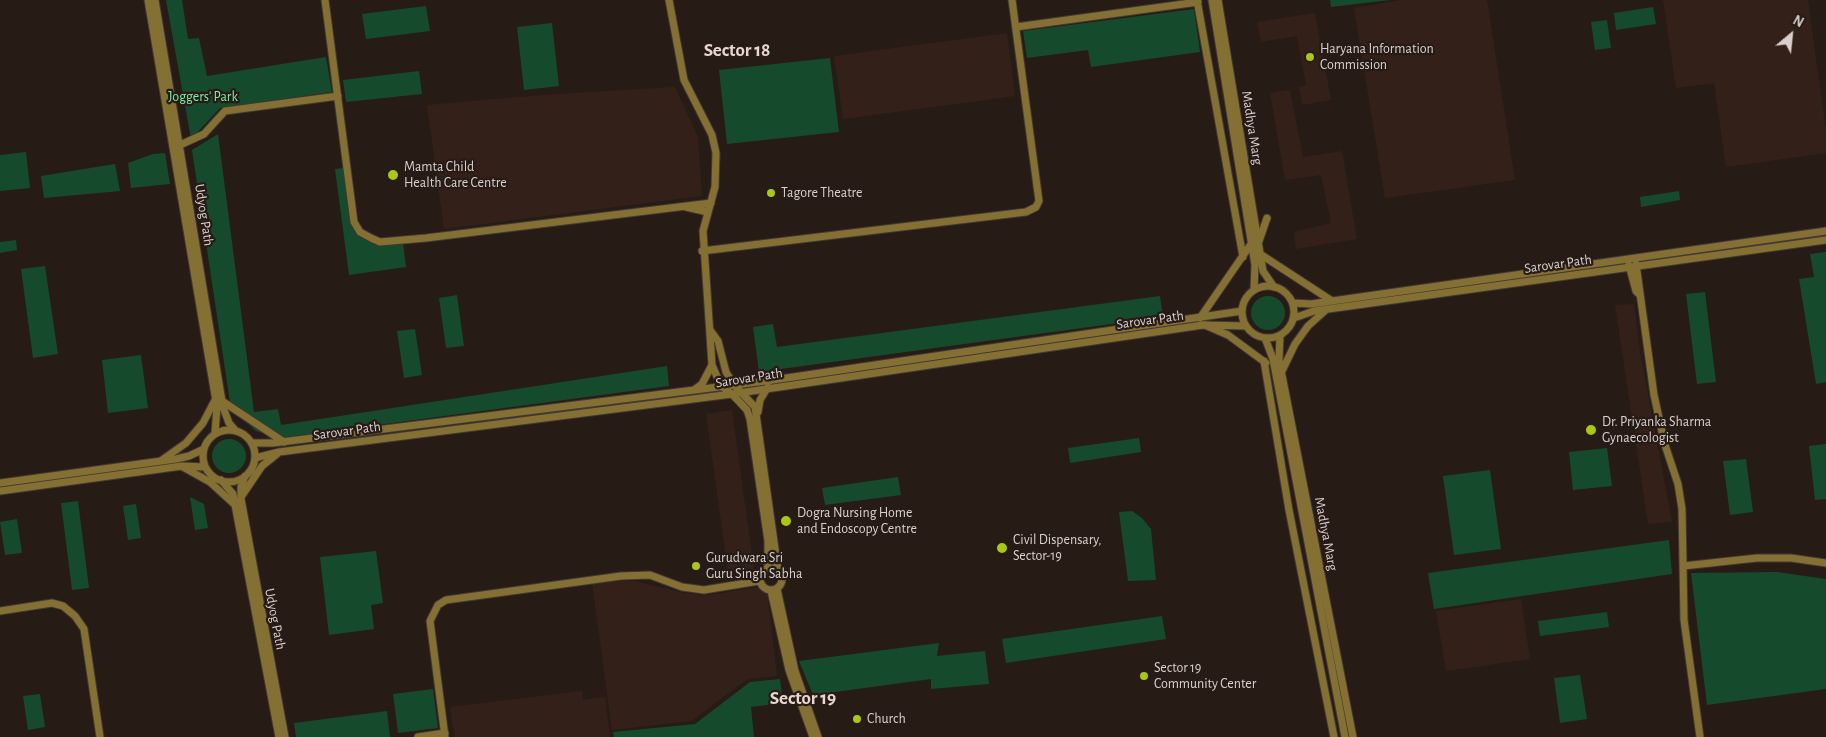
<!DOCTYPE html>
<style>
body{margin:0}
#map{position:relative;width:1826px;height:737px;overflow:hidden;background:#271b16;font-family:"Alegreya Sans",sans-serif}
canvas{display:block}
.north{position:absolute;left:1766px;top:10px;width:50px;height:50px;-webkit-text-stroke:4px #271b16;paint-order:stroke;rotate:28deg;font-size:14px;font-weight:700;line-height:20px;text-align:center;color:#d9d0cd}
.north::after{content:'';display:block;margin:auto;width:18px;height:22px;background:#d9d0cd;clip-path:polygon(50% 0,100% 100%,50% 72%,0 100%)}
</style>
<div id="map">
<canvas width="1826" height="737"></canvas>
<div class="north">N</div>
</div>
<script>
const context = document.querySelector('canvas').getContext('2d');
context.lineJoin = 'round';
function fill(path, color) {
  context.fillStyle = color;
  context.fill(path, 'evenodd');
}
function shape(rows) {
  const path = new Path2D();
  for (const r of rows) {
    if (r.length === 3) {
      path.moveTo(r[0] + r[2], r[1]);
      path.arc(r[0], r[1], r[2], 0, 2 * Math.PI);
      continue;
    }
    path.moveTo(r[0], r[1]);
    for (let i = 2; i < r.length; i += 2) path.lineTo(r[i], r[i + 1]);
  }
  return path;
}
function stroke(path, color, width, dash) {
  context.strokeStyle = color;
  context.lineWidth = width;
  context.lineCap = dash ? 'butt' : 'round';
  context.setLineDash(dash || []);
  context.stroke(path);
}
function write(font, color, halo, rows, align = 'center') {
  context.font = font + ' "Alegreya Sans",sans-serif';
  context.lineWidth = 4.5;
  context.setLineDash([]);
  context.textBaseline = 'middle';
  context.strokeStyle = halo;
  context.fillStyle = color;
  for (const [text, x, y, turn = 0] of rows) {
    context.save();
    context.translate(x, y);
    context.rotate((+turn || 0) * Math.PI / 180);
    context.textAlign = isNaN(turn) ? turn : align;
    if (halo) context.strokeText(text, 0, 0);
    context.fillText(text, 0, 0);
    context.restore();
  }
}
const built = shape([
 [1401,0,1487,0,1515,180,1385,198,1354,8],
 [1663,0,1808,0,1826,131,1826,153,1726,167,1714,83,1676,88],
 [1315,13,1331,100,1302,105,1299,87,1306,85,1297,36,1261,42,1257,22],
 [1007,33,1015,96,843,119,834,56],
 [675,87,698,137,702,196,444,229,427,105,541,95],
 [1288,90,1290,91,1303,157,1342,151,1357,239,1296,249,1294,232,1331,223,1321,175,1285,180,1270,93],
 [1634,304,1640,352,1672,522,1648,524,1615,305],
 [732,410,754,569,728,572,706,414],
 [634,581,684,593,710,595,758,587,767,592,777,676,748,679,691,721,612,730,592,582],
 [1521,599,1530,659,1446,671,1436,611],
 [582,691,583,700,605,697,610,737,454,737,450,707]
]);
const green = shape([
 [166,0,182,0,188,39,199,38,207,76,326,57,332,92,220,108,191,139],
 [1330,0,1390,0,1331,7],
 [426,6,430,31,366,39,362,14],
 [1653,7,1656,24,1616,30,1614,13],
 [1194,9,1200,52,1091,67,1088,50,1027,58,1023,31],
 [1607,20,1611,48,1595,50,1591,22],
 [552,23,559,86,524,90,517,27],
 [830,58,839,132,727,144,719,70],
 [419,71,422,94,346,102,343,80],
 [218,134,254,412,278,409,281,425,667,366,669,386,280,438,256,431,231,409,192,150],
 [26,152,30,188,0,191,0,155],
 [165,153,170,184,131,188,128,163,153,154],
 [115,164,120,191,44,198,41,176],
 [344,168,359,234,368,241,380,246,403,243,406,267,349,275,335,169],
 [1679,191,1680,200,1641,207,1640,197],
 [16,240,17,250,0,253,0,242],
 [1826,252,1826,382,1816,384,1799,279,1814,277,1810,254],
 [45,266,58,354,33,358,21,269],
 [1705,292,1716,382,1697,384,1686,294],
 [457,295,464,346,446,348,439,298],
 [1268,313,17],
 [1160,296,1163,317,759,372,753,327,773,324,777,347],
 [415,329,422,375,404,378,397,331],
 [141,355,148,408,108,413,102,360],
 [1139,438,1141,452,1070,463,1068,448],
 [229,456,17],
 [1826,444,1826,499,1815,500,1809,446],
 [1607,448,1612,486,1573,490,1569,452],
 [1746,459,1753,512,1730,515,1723,461],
 [1490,470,1501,549,1454,555,1443,476],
 [898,477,901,495,825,505,822,488],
 [190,497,204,504,208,528,195,530],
 [78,501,89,588,72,590,61,503],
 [136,504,141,538,128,540,123,506],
 [1132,511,1142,518,1151,529,1156,580,1128,581,1119,512],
 [17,519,22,553,5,555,0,522],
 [1669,540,1672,574,1434,609,1428,573],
 [376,551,383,603,371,605,374,629,329,635,320,557],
 [1777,572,1826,579,1826,689,1707,705,1691,573],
 [1607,612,1609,627,1540,636,1538,621],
 [1162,616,1166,639,1006,663,1002,639],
 [939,643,937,656,985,651,989,684,931,689,931,679,813,695,799,661],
 [1580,675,1587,719,1560,723,1554,678],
 [780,679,783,703,751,707,754,737,614,737,613,732,695,724,750,682],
 [433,689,438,728,398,733,393,694],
 [40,694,45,727,28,730,23,696],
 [387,711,390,737,296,737,294,723]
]);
const secondary = shape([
 [148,0,217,407,215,433],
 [155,0,223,407,229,423,235,430],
 [325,0,354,222,360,232,371,238,380,242,426,238,711,203],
 [669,0,684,80,712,135,716,153,715,187,703,231,712,365,721,386,732,394,747,410,750,419,768,541,768,568],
 [1197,0,1243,257],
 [1212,0,1255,265,1254,290],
 [1218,0,1263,271,1274,287],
 [1016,27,1198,2],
 [180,145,204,134,225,111,338,96],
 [686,207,708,212],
 [1259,241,1267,218],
 [702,251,1026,212,1036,207,1039,201,1012,0],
 [1260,254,1332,301],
 [1636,264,1654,395,1665,445,1678,484,1682,509,1684,620,1700,737],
 [1629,265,1636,291,1640,295],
 [1268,312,26],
 [1293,303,1311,304,1826,231],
 [1200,318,1251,244],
 [1294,318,1314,311,1826,240],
 [1205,325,1228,335,1266,363],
 [710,330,718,341,726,372,734,385,755,407,778,570],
 [1280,336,1279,360,1353,737],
 [1265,338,1273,359,1345,737],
 [1264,361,1289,510,1334,737],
 [1282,371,1295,344,1308,326,1327,309],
 [694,390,702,384,712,365],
 [222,401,284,442],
 [758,412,760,400,768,387],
 [229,456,26],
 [252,443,273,443,766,381,1242,311],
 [255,458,279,452,732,394,1203,325,1246,326],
 [162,460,186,443,203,423,215,400],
 [183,467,210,482,234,504],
 [245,476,241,487,241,499,285,737],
 [221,480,233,494,279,737],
 [0,483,176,459,189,456,204,449],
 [0,491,182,466,205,467],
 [241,497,262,466,277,454],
 [1683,566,1757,558,1791,558,1826,563],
 [771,579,11],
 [777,589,795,671,818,737],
 [771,591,789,670,813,737],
 [0,611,52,603,63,606,75,616,84,629,100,737],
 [418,737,445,733],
 [445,737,430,621,438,605,446,600,621,576,650,575,682,587,704,590,759,581]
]);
const markers = [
 [1310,57,5,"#abc716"],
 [393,175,6,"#abc716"],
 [771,193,5,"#abc716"],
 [1591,430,6,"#abc716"],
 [786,521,6,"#abc716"],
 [1002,548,6,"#abc716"],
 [696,566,5,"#abc716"],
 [1144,676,5,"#abc716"],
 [857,719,5,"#abc716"]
];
const poiNames = [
 ["Haryana Information",1320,49],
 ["Commission",1320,65],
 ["Mamta Child",404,167],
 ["Health Care Centre",404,183],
 ["Tagore Theatre",781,193],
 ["Dr. Priyanka Sharma",1602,422],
 ["Gynaecologist",1602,438],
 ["Dogra Nursing Home",797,513],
 ["and Endoscopy Centre",797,529],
 ["Civil Dispensary,",1013,540],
 ["Sector-19",1013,556],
 ["Gurudwara Sri",706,558],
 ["Guru Singh Sabha",706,574],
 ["Sector 19",1154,668],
 ["Community Center",1154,684],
 ["Church",867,719]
];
const parkNames = [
 ["Joggers' Park",203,97]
];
const streetNames = [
 ["Madhya Marg",1252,128,81],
 ["Udyog Path",204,215,81],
 ["Sarovar Path",1558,264,-8],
 ["Sarovar Path",1150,320,-8],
 ["Sarovar Path",749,378,-9],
 ["Sarovar Path",347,431,-8],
 ["Madhya Marg",1326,534,79],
 ["Udyog Path",275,619,79]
];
const districtNames = [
 ["Sector 18",737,50],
 ["Sector 19",803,698]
];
fill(built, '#332119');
fill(green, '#164a2d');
stroke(secondary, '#433833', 9);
stroke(secondary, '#837032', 7);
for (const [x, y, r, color] of markers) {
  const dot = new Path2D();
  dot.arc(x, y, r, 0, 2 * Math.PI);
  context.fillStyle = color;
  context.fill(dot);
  stroke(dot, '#271b16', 2);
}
write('14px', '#d9d0cd', '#271b16', poiNames, 'left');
write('14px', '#73f2a8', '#271b16', parkNames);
write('14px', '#d9d0cd', '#271b16', streetNames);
write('bold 19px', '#e8d6d0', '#271b16', districtNames);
</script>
